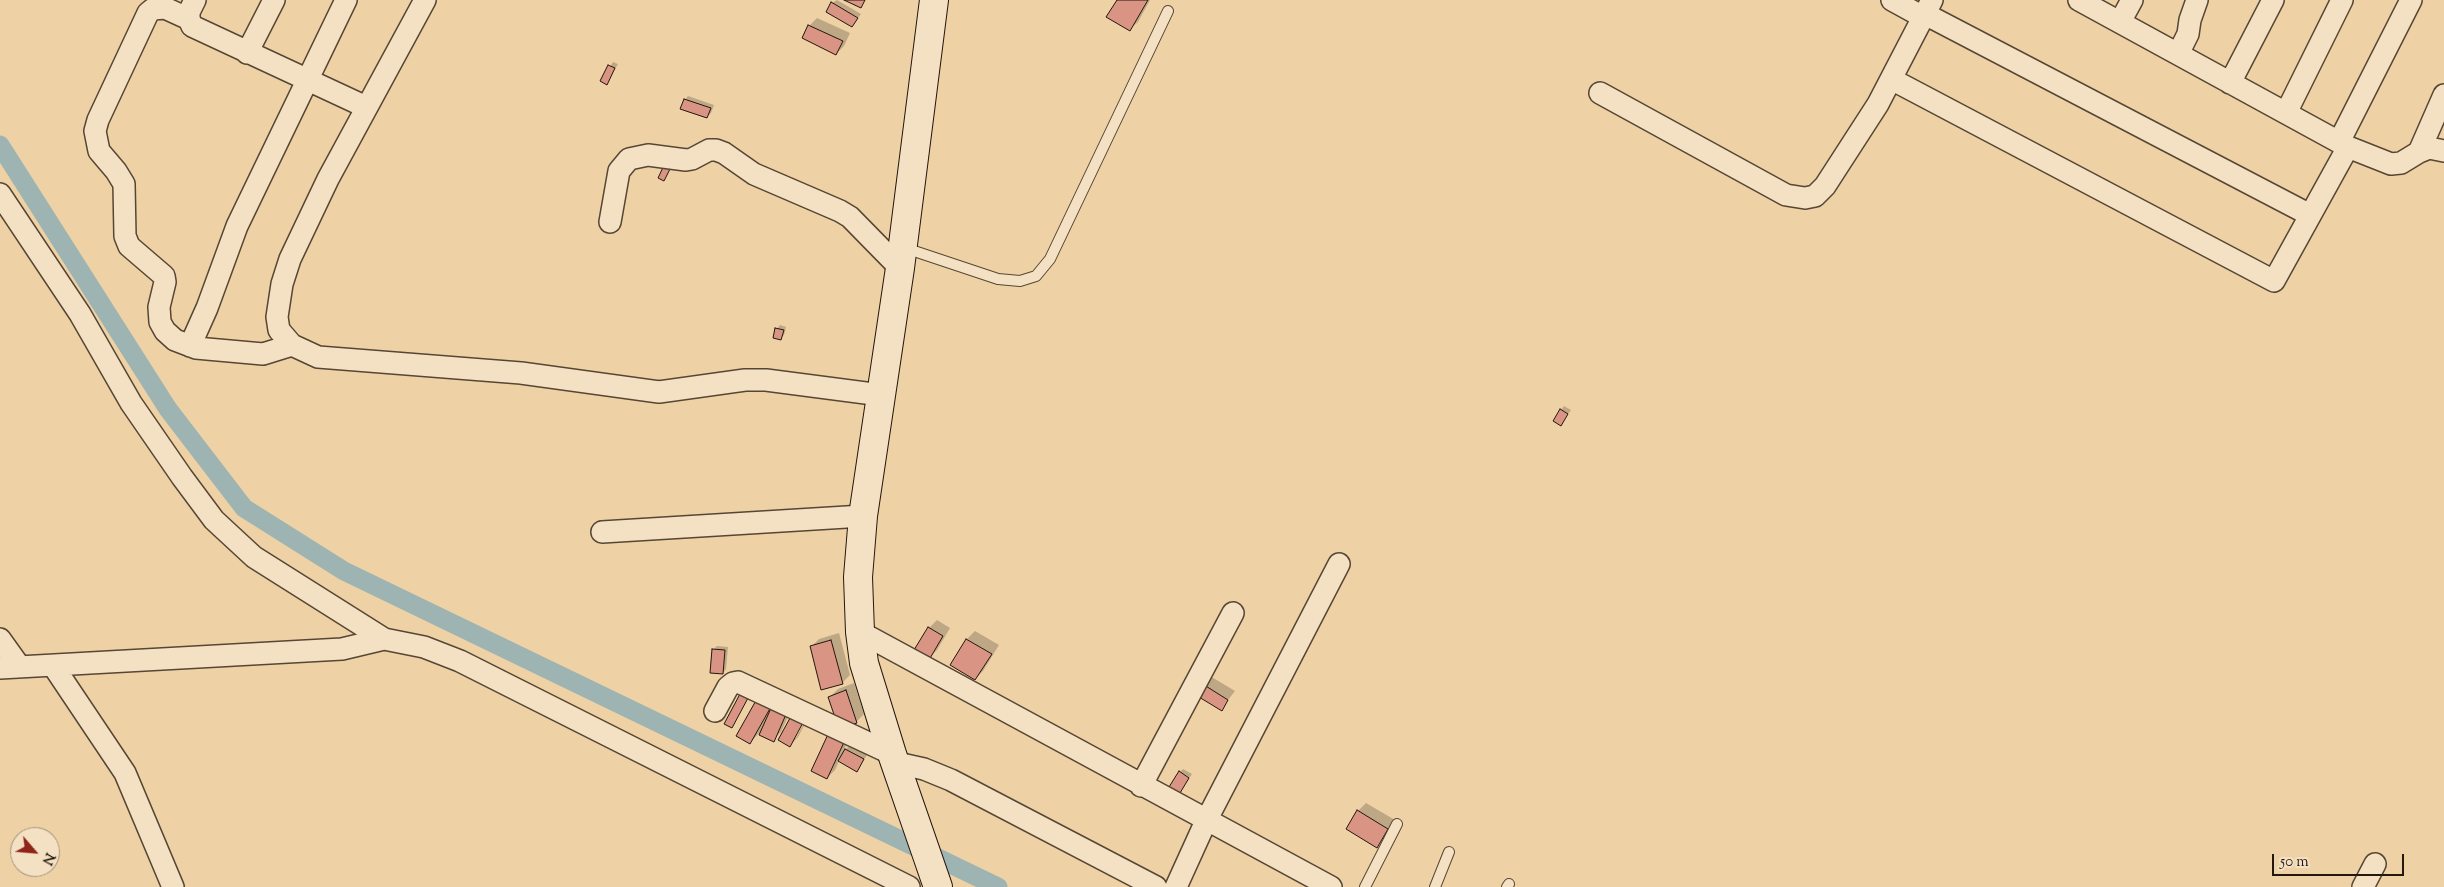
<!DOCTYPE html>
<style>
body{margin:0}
#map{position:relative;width:2444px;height:887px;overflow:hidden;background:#eed1a5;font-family:"Sorts Mill Goudy",serif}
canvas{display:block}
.north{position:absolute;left:10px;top:827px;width:50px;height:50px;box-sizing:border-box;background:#f4e1c4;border:1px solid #a0907b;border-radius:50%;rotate:117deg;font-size:14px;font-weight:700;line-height:20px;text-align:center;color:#23170e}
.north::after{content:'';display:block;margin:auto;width:18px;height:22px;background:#8f2418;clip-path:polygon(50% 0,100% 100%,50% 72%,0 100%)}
.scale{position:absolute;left:2272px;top:854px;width:132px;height:22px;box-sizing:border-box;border:2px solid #23170e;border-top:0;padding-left:6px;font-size:15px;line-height:18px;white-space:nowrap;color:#23170e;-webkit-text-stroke:4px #f4e1c4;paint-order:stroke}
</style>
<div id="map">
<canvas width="2444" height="887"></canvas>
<div class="north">N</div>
<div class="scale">50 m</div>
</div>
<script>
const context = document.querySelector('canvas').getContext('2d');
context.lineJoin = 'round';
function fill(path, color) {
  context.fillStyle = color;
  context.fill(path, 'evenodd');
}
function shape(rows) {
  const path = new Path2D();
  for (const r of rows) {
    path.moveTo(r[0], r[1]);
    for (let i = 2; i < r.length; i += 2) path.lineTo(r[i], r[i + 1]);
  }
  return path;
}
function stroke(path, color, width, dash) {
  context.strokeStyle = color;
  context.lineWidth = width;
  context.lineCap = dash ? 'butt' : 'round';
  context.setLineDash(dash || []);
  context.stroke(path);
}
const shadow = shape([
 [837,0,861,14,852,26,832,3],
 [1118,0,1150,0,1138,22,1130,29],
 [817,18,850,33,844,46,836,54,803,38,810,25],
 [613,62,618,64,607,83,602,80],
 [688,96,714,105,711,113,707,117,685,100],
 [780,325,786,327,784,335,781,338,777,329],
 [1564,406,1571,410,1561,424,1561,410],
 [937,620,950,628,937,650,929,658,929,628],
 [975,631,999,645,983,671,975,679,952,665,967,639],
 [839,633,850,675,842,683,811,647,819,639],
 [717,646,728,647,726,669,723,673,713,650],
 [1210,676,1235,691,1221,709,1196,694],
 [854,683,864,714,856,722,844,726,853,730,843,752,849,746,867,755,857,770,839,761,835,770,827,778,839,723,830,697,838,689],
 [759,697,794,704,781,732,773,740,759,733,750,743],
 [804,701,814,707,798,737,790,745,780,740,796,709],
 [809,709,811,710,796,738,794,738],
 [1183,769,1192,774,1180,792,1180,772],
 [1366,803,1395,820,1384,838,1376,846,1358,811]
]);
const canal = shape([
 [0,145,168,409,244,508,344,571,998,887]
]);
const building = shape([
 [844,0,865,0,861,8,844,0],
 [1117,0,1148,0,1130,31,1106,17,1117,0],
 [831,2,858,18,852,27,826,12,831,2],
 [808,25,843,41,836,55,802,38,808,25],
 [608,65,615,68,607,85,600,81,608,65],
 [684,99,711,108,707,118,680,109,684,99],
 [666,161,672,165,664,181,658,178,666,161],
 [775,328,784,330,781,340,773,338,775,328],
 [1560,409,1568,414,1561,426,1553,421,1560,409],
 [928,627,943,636,929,660,914,650,928,627],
 [966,639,992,654,975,680,950,665,966,639],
 [831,640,843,684,821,690,810,646,831,640],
 [712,649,725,650,723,674,710,673,712,649],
 [1201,683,1228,700,1222,711,1194,694,1201,683],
 [846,690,857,723,839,729,828,697,846,690],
 [740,694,748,698,732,728,724,724,740,694],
 [758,697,772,705,750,744,736,736,758,697],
 [772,706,787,712,774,742,759,735,772,706],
 [795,709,807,715,790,747,778,740,795,709],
 [830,730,846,738,827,779,811,771,830,730],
 [845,749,864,759,857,772,838,761,845,749],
 [1179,771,1189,778,1180,793,1169,787,1179,771],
 [1357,810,1388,829,1377,848,1346,829,1357,810]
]);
const lane = shape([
 [905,248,998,279,1020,281,1036,276,1050,259,1168,11],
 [1365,887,1397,824],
 [1435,887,1449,852],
 [1507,887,1509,884]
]);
const street = shape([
 [195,0,189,12,189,19,192,26,366,107],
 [425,0,328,179,290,259,282,284,277,317,279,330,292,345,318,357,521,373,659,392,745,380,766,380,881,395],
 [1892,0,1923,17],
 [2079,0,2348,147,2391,164,2401,163,2419,152,2429,148,2444,151],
 [1925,14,2310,215],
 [189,19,165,8,153,9,148,13,98,120,95,131,99,151,116,171,124,184,125,236,129,246,164,276,165,282,159,307,160,322,165,331,175,340,196,348,263,354,292,345],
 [2120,22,2132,0],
 [247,53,274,0],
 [2178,54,2188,34,2190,20,2197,0],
 [1891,79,2274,281,2348,147],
 [2230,83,2273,0],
 [1600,93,1786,195,1805,198,1815,196,1825,186,1878,104,1932,0],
 [2286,113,2342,0],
 [2339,142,2411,0],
 [2419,152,2444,95],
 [0,194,80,314,131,403,182,477,214,520,254,557,384,639,424,647,460,661,909,887],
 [610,222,619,171,629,159,648,155,686,160,692,159,709,150,716,150,724,153,754,174,840,211,850,217,900,268],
 [190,346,207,308,237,226,346,0],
 [602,532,863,516],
 [860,632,1331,887],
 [0,639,20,667],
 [54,667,125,773,173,887],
 [0,668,342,649,384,639],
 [715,711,728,687,733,683,738,682,892,754],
 [897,763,924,769,951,780,1156,887],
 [1141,786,1233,613],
 [1176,887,1206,821,1339,564],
 [2363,887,2375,864]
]);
const secondary = shape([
 [934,0,900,268,863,516,858,577,860,632,864,663,892,754,938,887]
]);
fill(shadow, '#0003');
stroke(canal, '#9eb4b2', 19);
fill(building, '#d99483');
stroke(building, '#23170e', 1);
stroke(lane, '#564634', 12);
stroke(street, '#564634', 24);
stroke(secondary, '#23170e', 30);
stroke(lane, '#f4e1c4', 10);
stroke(street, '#f4e1c4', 21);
stroke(secondary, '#f4e1c4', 28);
</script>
